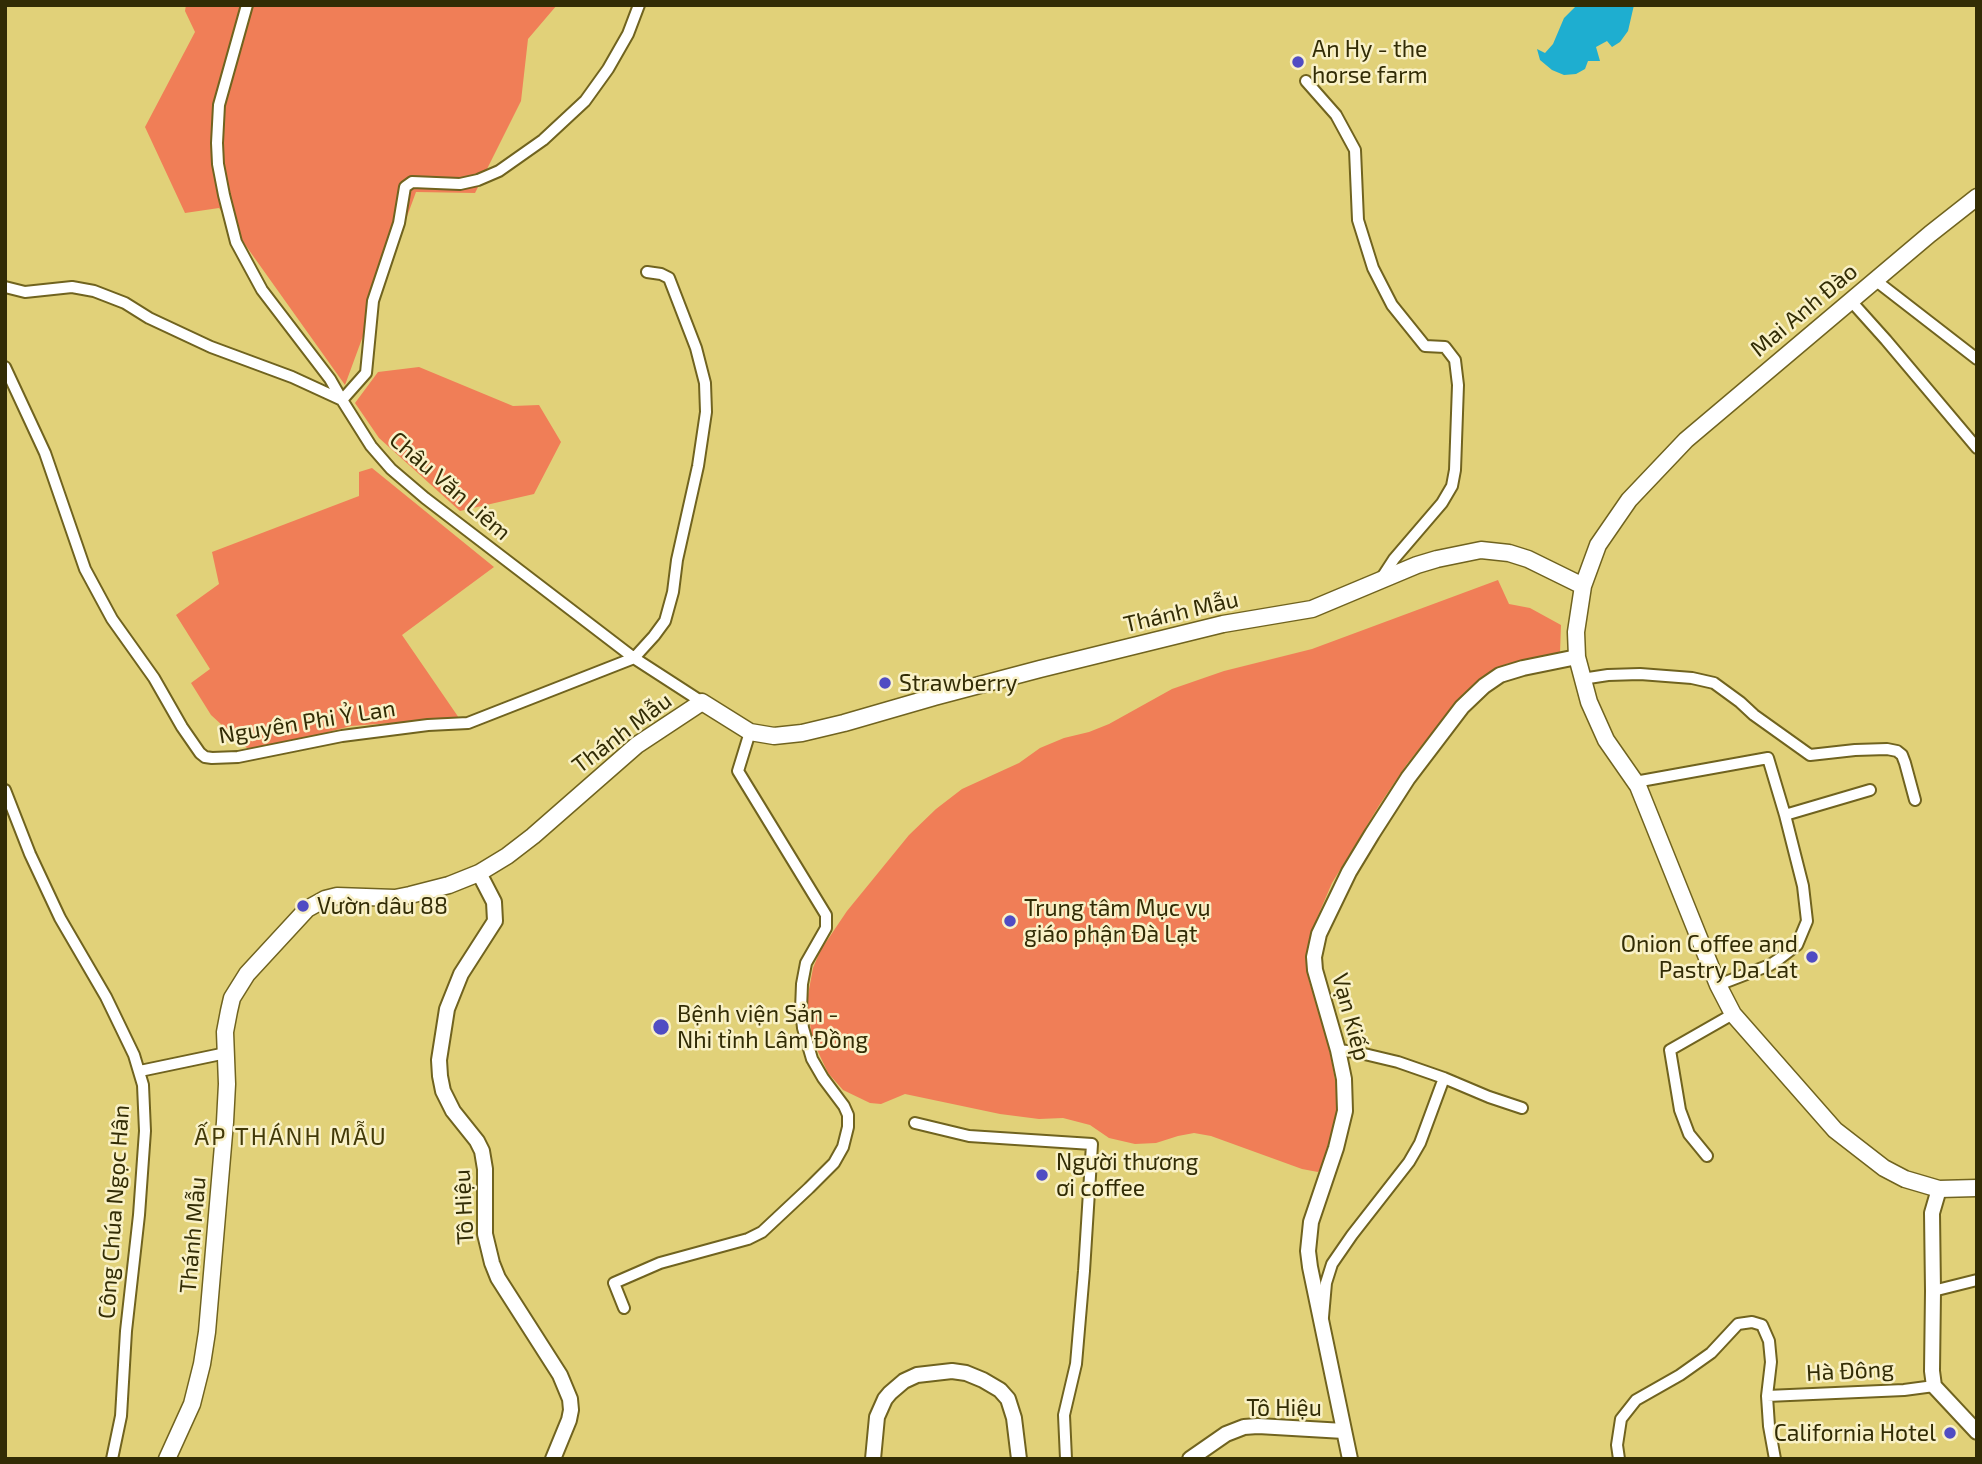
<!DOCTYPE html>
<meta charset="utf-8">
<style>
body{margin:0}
#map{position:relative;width:1982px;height:1464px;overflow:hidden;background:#e1d179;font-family:"Exo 2",sans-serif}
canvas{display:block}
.frame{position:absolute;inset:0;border:7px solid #322c05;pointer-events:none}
</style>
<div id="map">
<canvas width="1982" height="1464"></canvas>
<div class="frame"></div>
</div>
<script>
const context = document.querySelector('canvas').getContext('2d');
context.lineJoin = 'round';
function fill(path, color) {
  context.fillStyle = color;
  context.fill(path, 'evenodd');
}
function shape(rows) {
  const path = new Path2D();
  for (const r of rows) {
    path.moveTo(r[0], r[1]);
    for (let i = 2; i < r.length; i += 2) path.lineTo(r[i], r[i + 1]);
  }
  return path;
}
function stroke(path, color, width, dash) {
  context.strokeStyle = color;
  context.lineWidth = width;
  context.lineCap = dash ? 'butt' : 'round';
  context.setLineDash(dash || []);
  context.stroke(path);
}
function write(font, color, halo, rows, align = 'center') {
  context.font = font + ' "Exo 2",sans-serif';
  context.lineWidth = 5;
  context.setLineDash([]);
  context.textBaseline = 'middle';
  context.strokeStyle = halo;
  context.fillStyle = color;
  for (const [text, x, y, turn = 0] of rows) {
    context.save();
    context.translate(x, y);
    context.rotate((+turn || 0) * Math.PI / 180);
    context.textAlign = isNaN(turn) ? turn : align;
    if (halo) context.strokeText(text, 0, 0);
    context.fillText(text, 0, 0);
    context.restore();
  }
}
const green = shape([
 [186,5,557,5,528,39,521,101,475,193,416,192,345,385,219,208,185,213,145,127,195,32,185,11],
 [419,367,513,406,539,405,561,442,534,494,460,511,379,438,355,403,378,372],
 [372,468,494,567,402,635,459,718,351,726,286,743,248,749,211,715,191,683,210,669,176,615,219,584,212,552,359,496,359,472],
 [1498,580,1509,604,1530,608,1561,625,1560,653,1506,664,1483,676,1463,694,1407,764,1380,804,1332,883,1311,932,1306,954,1309,981,1327,1037,1336,1085,1337,1109,1332,1136,1322,1167,1318,1172,1302,1169,1211,1136,1194,1133,1178,1136,1156,1143,1135,1144,1109,1138,1090,1125,1063,1118,1039,1119,1000,1114,905,1094,881,1104,870,1103,843,1090,828,1073,812,1039,807,1000,813,968,820,951,847,911,909,835,936,809,962,789,1019,763,1040,748,1064,738,1089,732,1109,724,1172,689,1224,671,1312,649]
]);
const water = shape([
 [1577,5,1634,5,1628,31,1620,42,1612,47,1607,41,1596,47,1600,61,1588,61,1585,69,1576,74,1564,75,1552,70,1540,60,1537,49,1545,53,1553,44,1564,18]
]);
const minor = shape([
 [247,5,219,105,217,143,218,164,224,195,236,242,262,290,330,379,342,400,366,373,373,301,399,223,405,187,412,182,460,184,478,180,499,171,543,140,585,101,608,69,628,34,639,5],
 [1306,81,1336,115,1355,150,1358,220,1373,268,1392,305,1425,346,1445,347,1455,360,1458,385,1455,470,1452,486,1442,503,1394,559,1381,579],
 [1875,280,1977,359],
 [5,287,25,292,72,287,94,291,125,303,149,318,211,347,292,377,342,400,371,446,391,469,425,498,634,658,702,702],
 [1851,301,1886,340,1977,448],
 [5,367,45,453,85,569,112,619,154,678,182,727,200,753,205,757,212,758,238,757,342,736,428,725,468,723,634,658,654,636,665,621,673,592,677,560,698,466,706,412,705,383,696,348,669,278,661,274,647,272],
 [1582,679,1608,675,1640,674,1692,678,1714,683,1740,702,1754,715,1810,755,1855,750,1887,749,1897,751,1902,755,1905,763,1915,800],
 [1635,782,1768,758,1785,815,1803,886,1807,921,1797,945,1779,959,1770,965,1718,985],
 [5,790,30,854,60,918,106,997,134,1055,143,1085,145,1131,139,1215,126,1331,121,1416,112,1459],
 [1785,815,1870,790],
 [1338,1050,1356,1052,1398,1062,1444,1078,1489,1097,1522,1108],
 [140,1071,226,1053],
 [915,1123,969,1136,1092,1144,1084,1271,1076,1364,1064,1415,1066,1459],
 [1707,1156,1689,1134,1680,1110,1670,1050,1733,1014],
 [1933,1291,1977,1280],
 [624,1308,614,1283,660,1263,748,1239,762,1232,809,1188,834,1163,843,1147,848,1127,848,1115,844,1106,823,1078,812,1059,803,1028,801,1010,802,984,806,963,826,928,826,915,738,771,750,732],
 [1323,1317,1326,1283,1332,1264,1352,1235,1409,1162,1420,1143,1444,1078],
 [1767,1396,1904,1390,1934,1386],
 [1619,1459,1617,1445,1621,1419,1636,1400,1680,1375,1711,1353,1738,1324,1752,1322,1762,1325,1769,1341,1771,1362,1767,1396,1769,1426,1775,1459]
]);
const tertiary = shape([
 [479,873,494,902,495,921,461,974,447,1009,439,1060,440,1076,443,1091,453,1111,477,1141,482,1151,485,1169,485,1234,492,1263,498,1278,560,1375,570,1399,571,1410,569,1420,553,1459],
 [1939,1189,1932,1213,1933,1291,1932,1371,1934,1386,1977,1432],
 [873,1459,877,1417,885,1399,890,1393,904,1381,917,1375,952,1371,966,1373,983,1380,1000,1390,1008,1399,1014,1418,1019,1459],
 [1190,1459,1226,1434,1244,1427,1258,1426,1344,1431],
 [1350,1459,1310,1267,1308,1251,1311,1222,1336,1148,1345,1111,1344,1079,1338,1050,1315,970,1314,957,1319,934,1349,872,1372,834,1408,778,1462,707,1484,686,1500,675,1523,668,1577,657]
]);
const secondary = shape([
 [1977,197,1930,234,1686,440,1629,500,1598,545,1583,586,1576,632,1577,657,1589,702,1606,740,1638,786,1718,985,1733,1014,1835,1130,1884,1168,1905,1179,1939,1189,1977,1188],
 [167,1459,192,1404,202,1364,207,1332,225,1122,227,1084,225,1032,229,1011,232,998,247,974,307,909,325,899,337,896,395,898,410,895,449,885,479,873,507,856,533,836,637,745,702,702,750,732,774,736,802,733,844,723,934,697,1040,669,1223,624,1312,609,1417,565,1437,559,1481,550,1509,553,1528,559,1583,586]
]);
const markers = [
 [1298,62,7,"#504cc3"],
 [885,683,7,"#504cc3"],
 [303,906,7,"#504cc3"],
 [1010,921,7,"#504cc3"],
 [1812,957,7,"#504cc3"],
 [661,1027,9,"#504cc3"],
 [1042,1175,7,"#504cc3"],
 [1950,1433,7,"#504cc3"]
];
const poiNames = [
 ["An Hy - the",1312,49],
 ["horse farm",1312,75],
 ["Strawberry",899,683],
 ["Vườn dâu 88",317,906],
 ["Trung tâm Mục vụ",1024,908],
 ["giáo phận Đà Lạt",1024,934],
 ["Onion Coffee and",1798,944,"right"],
 ["Pastry Da Lat",1798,970,"right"],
 ["Bệnh viện Sản -",677,1014],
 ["Nhi tỉnh Lâm Đồng",677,1040],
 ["Người thương",1056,1162],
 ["ơi coffee",1056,1188],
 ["California Hotel",1936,1433,"right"]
];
const streetNames = [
 ["Mai Anh Đào",1804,310,-40],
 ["Châu Văn Liêm",450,486,41],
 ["Thánh Mẫu",1181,612,-13],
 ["Nguyên Phi Ỷ Lan",307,722,-9],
 ["Thánh Mẫu",622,733,-37],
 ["Vạn Kiếp",1351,1017,75],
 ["Tô Hiệu",464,1207,-93],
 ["Công Chúa Ngọc Hân",114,1212,-86],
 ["Thánh Mẫu",193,1235,-85],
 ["Hà Đông",1850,1371,-3],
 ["Tô Hiệu",1284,1408]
];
const neighbourhoodNames = [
 ["ẤP THÁNH MẪU",291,1137]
];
fill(green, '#f07e57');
fill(water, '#1eaed0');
stroke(minor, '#70631f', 14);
stroke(tertiary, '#70631f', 18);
stroke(secondary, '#70631f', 19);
stroke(minor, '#fff', 10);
stroke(tertiary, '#fff', 14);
stroke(secondary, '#fff', 16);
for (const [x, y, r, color] of markers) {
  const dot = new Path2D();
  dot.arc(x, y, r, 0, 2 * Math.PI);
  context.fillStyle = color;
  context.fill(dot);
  stroke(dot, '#f9f1c7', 2.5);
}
write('23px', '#322c05', '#f9f1c7', poiNames, 'left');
write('23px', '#322c05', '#f9f1c7', streetNames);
context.letterSpacing = '2px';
write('24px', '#423908', '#f9f1c7', neighbourhoodNames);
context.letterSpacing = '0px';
</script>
